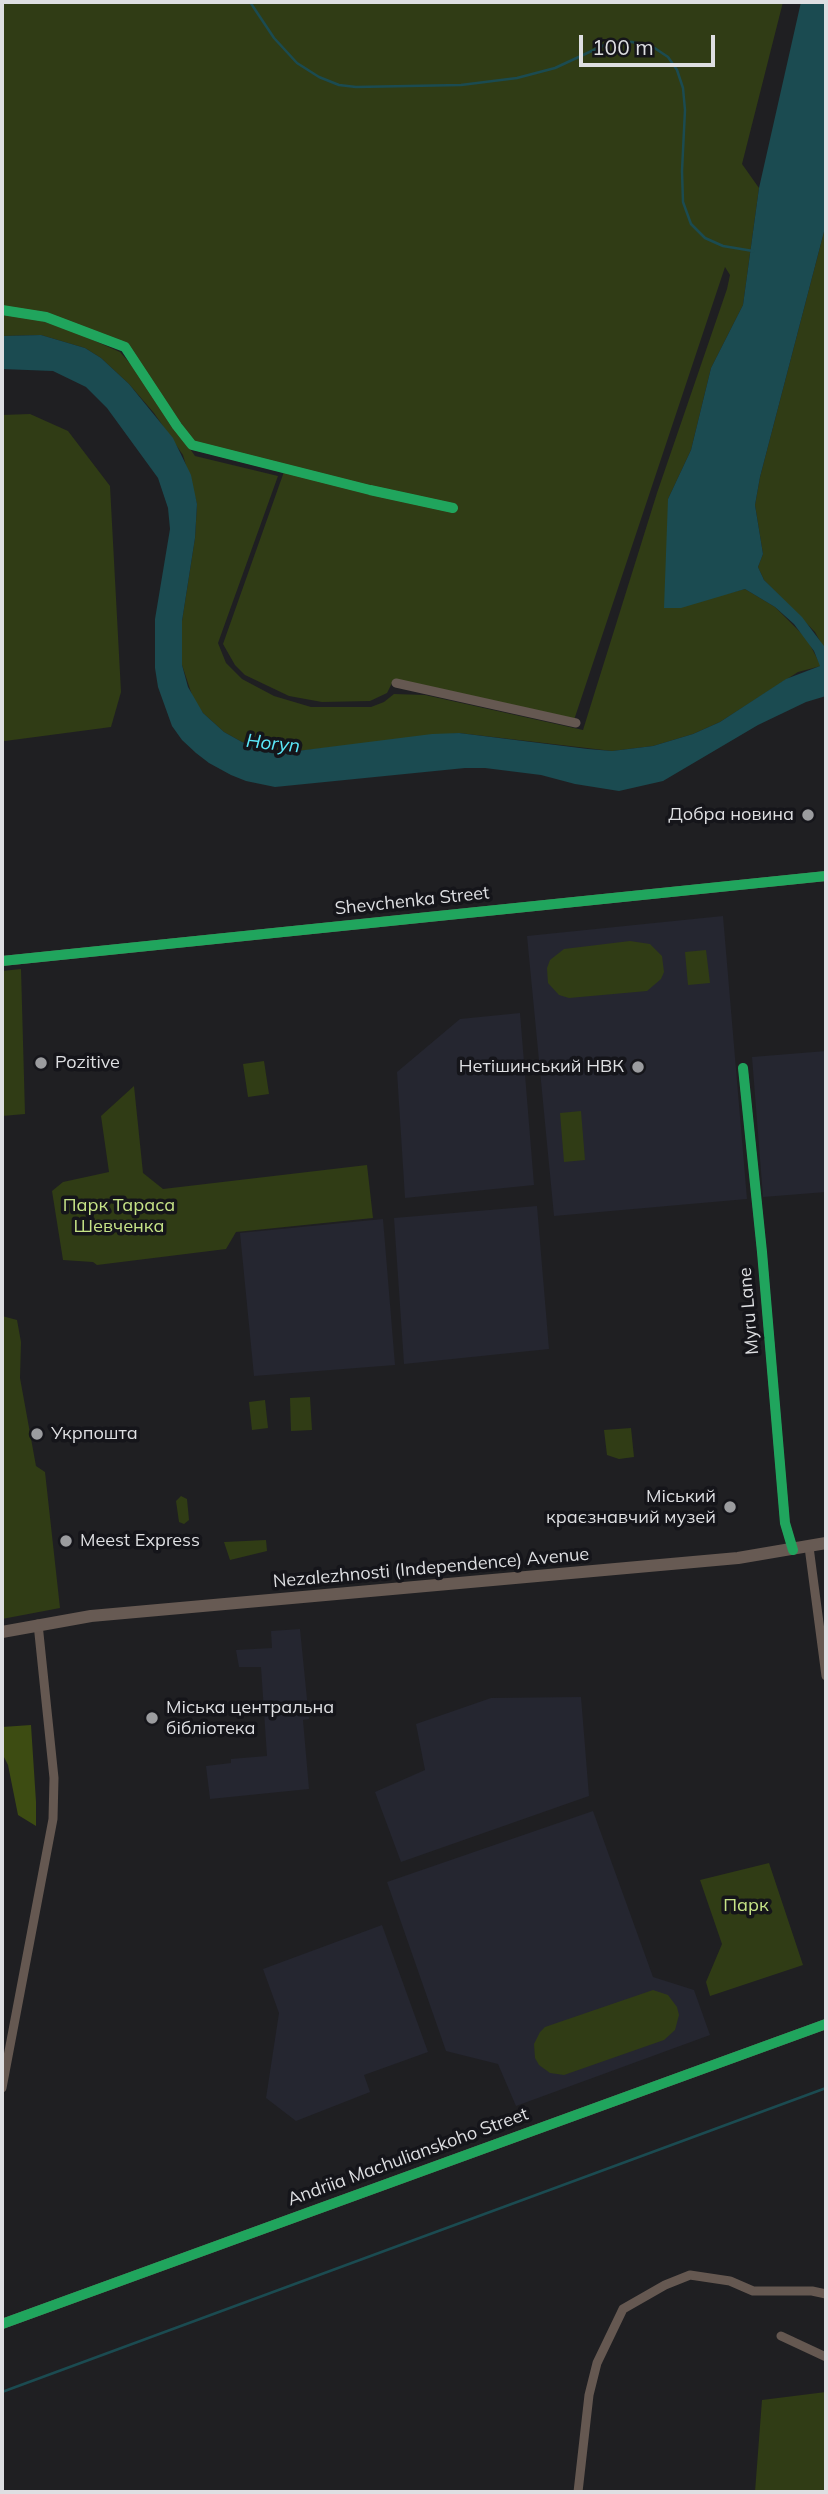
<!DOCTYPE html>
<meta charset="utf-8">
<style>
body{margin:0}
#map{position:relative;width:828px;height:2494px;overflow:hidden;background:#1f1f22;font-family:Mulish,sans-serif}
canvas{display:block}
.frame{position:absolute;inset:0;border:4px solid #dedfe2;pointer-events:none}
.scale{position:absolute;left:579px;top:35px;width:136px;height:32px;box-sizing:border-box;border:4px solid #dedfe2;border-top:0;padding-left:9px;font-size:21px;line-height:24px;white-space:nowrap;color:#dedfe2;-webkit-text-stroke:5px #15151a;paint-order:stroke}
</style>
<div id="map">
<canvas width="828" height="2494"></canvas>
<div class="frame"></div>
<div class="scale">100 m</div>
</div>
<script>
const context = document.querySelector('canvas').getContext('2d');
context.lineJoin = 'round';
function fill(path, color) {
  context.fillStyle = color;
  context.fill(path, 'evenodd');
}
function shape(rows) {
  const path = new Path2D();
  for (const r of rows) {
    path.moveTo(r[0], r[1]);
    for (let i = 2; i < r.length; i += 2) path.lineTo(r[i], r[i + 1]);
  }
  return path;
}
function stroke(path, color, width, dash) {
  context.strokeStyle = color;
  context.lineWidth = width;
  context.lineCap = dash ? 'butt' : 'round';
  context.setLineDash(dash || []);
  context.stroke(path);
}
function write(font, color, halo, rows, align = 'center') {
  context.font = font + ' Mulish,sans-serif';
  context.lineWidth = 7;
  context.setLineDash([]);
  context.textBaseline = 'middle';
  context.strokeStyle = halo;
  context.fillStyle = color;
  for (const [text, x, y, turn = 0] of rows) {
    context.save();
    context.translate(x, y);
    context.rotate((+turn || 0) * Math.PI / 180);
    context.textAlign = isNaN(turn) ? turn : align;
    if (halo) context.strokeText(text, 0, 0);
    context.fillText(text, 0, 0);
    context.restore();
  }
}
const built = shape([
 [723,916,747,1199,554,1216,527,936],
 [520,1013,534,1185,405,1198,397,1072,460,1019],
 [826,1051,826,1192,763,1197,752,1057],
 [537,1206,549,1349,404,1364,394,1218],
 [383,1219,395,1365,254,1376,240,1233],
 [300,1629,309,1719,303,1720,309,1789,210,1799,206,1766,231,1763,231,1759,267,1756,261,1667,239,1667,236,1650,272,1648,271,1631],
 [581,1697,589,1796,401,1862,375,1792,425,1770,416,1724,491,1698],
 [593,1811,653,1977,694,1990,710,2035,516,2106,498,2064,446,2051,387,1882],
 [382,1925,428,2052,364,2075,370,2092,296,2121,266,2098,279,2013,263,1969]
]);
const green = shape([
 [2,2,783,2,742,164,759,188,743,305,711,368,691,450,668,499,714,597,745,589,775,607,807,639,821,666,798,672,720,722,693,734,653,746,612,751,459,733,281,753,264,751,242,742,224,732,203,713,194,701,182,665,182,621,195,538,197,504,183,455,154,413,129,384,101,358,85,348,41,335,2,336,2,314,39,320,77,333,120,352,134,368,195,456,278,476,218,643,226,663,242,679,274,696,311,707,371,707,384,702,394,694,425,695,583,730,657,493,727,289,730,275,725,267,574,720,394,679,387,693,370,701,322,702,289,696,245,675,235,665,223,644,286,466,194,442,127,345,2,307],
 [826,224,826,652,815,632,764,580,758,567,763,554,755,505,760,477],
 [30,414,68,431,110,486,121,692,111,727,5,741,2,740,2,415],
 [630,941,650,944,662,956,664,972,661,979,647,991,569,998,559,995,548,983,547,968,550,960,564,949],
 [706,950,710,983,688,985,685,952],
 [21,969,25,1114,2,1116,2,971],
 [264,1061,269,1094,248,1097,243,1064],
 [134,1086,143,1173,163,1189,367,1165,373,1218,236,1232,226,1249,97,1265,93,1262,63,1260,52,1191,63,1182,109,1172,101,1116],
 [581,1111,585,1160,564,1162,560,1113],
 [2,1316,17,1320,21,1342,20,1378,36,1466,45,1472,60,1608,2,1619],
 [310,1397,312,1430,291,1431,290,1398],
 [265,1400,268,1428,252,1430,249,1402],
 [631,1428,634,1457,619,1459,607,1455,604,1430],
 [181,1496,187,1499,189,1520,184,1524,179,1522,176,1501],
 [266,1540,267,1551,230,1560,224,1542],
 [769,1863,803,1965,710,1996,706,1982,722,1944,700,1880],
 [653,1990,668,1995,677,2007,679,2015,675,2030,664,2040,564,2075,550,2073,539,2065,535,2058,534,2044,540,2032,545,2027],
 [826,2392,826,2492,755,2492,762,2400]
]);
const forest = shape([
 [31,1725,36,1802,36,1826,18,1815,8,1765,2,1753,2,1727]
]);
const water = shape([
 [801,2,826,2,826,224,760,477,755,505,763,554,758,567,764,580,802,617,824,646,826,652,826,696,806,702,758,725,663,781,619,791,575,784,541,775,485,768,465,768,275,787,246,781,231,775,209,763,196,753,182,740,172,726,158,687,155,668,155,619,170,529,168,508,158,478,107,408,86,387,53,371,2,369,2,336,41,335,85,348,101,358,129,384,173,438,191,475,197,504,195,538,182,621,182,665,188,687,203,713,224,732,242,742,264,751,281,753,432,734,459,733,588,749,612,751,653,746,693,734,720,722,786,679,820,666,814,651,794,624,775,607,745,589,681,608,664,608,668,499,691,450,711,368,743,305,759,188]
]);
const stream = shape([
 [250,2,274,38,297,63,319,77,339,85,356,87,461,85,517,78,555,68,611,42,632,42,653,47,668,57,677,70,683,88,685,110,682,171,683,202,691,224,705,238,723,246,753,251],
 [2,4,5,2],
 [2,2392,826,2088]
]);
const minor = shape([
 [2,310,46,317,125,347,177,426,192,445,370,490,453,508],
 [396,683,576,723],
 [743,1068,762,1252,785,1523,793,1550],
 [809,1547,826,1676],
 [2,2088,53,1819,54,1778,38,1624],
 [781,2336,826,2357],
 [578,2492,589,2395,597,2363,623,2309,665,2285,690,2275,730,2281,753,2291,812,2291,826,2294]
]);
const tertiary = shape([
 [2,961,826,876],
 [2,2324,826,2024]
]);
const secondary = shape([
 [2,1632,91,1616,738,1558,826,1543]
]);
const cycleway = shape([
 [2,310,46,317,125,347,177,426,192,445,370,490,453,508],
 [2,961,826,876],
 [743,1068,762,1252,785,1523,793,1550],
 [2,2324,826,2024]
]);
const markers = [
 [808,815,7,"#9b9c9f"],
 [41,1063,7,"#9b9c9f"],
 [638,1067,7,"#9b9c9f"],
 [37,1434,7,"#9b9c9f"],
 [730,1507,7,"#9b9c9f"],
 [66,1541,7,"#9b9c9f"],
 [152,1718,7,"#9b9c9f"]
];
const poiNames = [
 ["Добра новина",794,815,"right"],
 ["Pozitive",55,1063],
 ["Нетішинський НВК",624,1067,"right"],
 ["Укрпошта",51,1434],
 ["Міський",716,1497,"right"],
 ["краєзнавчий музей",716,1518,"right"],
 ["Meest Express",80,1541],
 ["Міська центральна",166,1708],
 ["бібліотека",166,1729]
];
const streetNames = [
 ["Shevchenka Street",412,901,-6],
 ["Myru Lane",749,1311,-95],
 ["Nezalezhnosti (Independence) Avenue",431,1568,-5],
 ["Andriia Machulianskoho Street",408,2157,-20]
];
const parkNames = [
 ["Парк Тараса",119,1206],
 ["Шевченка",119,1227],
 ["Парк",746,1906]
];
const waterNames = [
 ["Horyn",273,744,6]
];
fill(built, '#252630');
fill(green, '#303c15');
fill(forest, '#3d4c12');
fill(water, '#1b4b51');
stroke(stream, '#1b4b51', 2.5);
stroke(minor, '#655851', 9);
stroke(tertiary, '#655851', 10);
stroke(secondary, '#675a53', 12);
stroke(cycleway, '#20a55d', 10);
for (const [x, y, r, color] of markers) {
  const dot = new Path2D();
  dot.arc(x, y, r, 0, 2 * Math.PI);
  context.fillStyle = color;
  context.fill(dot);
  stroke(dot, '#15151a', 2.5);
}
write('18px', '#dedfe2', '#15151a', poiNames, 'left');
write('18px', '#dedfe2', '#15151a', streetNames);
write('18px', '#c6e387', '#15151a', parkNames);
write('italic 19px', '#5be8f9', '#15151a', waterNames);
</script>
